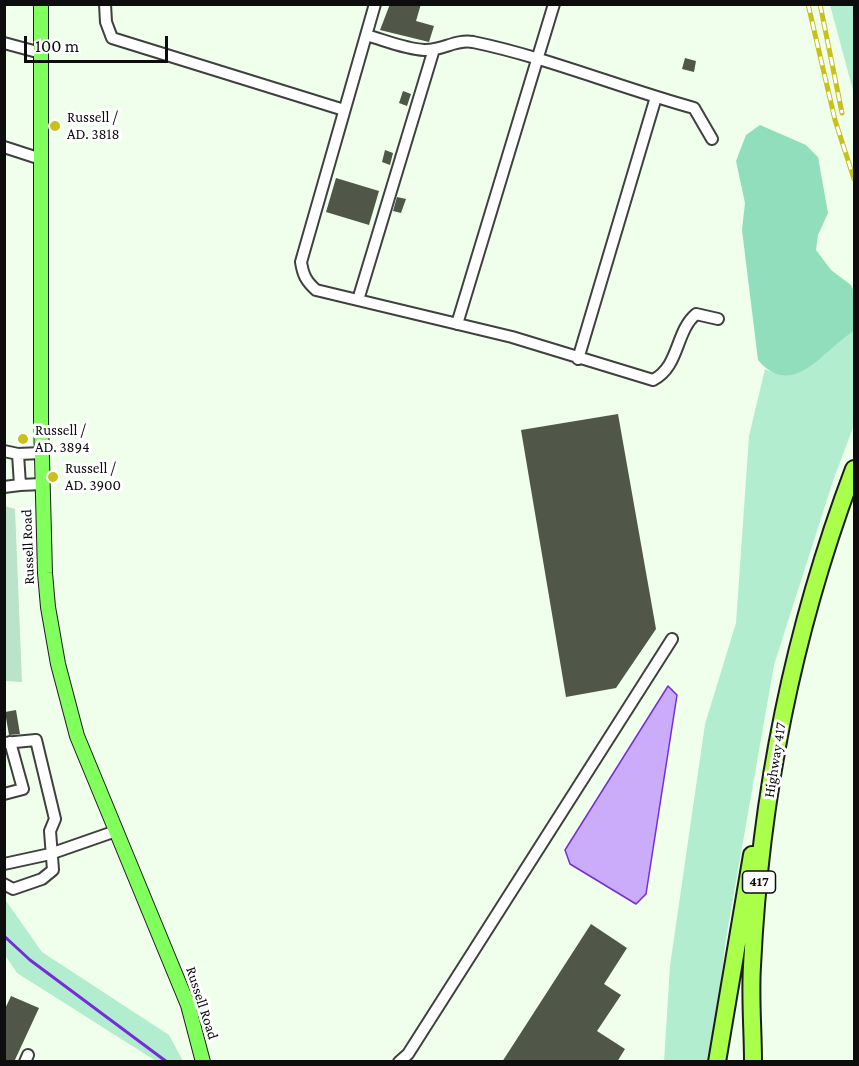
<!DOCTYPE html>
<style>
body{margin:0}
#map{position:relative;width:859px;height:1066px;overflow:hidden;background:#f0ffec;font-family:"Crimson Pro",serif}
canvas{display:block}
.frame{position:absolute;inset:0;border:6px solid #0d0d0d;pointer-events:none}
.scale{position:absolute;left:24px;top:36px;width:144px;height:27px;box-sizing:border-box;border:3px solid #0d0d0d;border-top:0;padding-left:8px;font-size:18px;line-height:21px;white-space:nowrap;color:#0d0d0d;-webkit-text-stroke:4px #fff;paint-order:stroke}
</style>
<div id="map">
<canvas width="859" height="1066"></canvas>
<div class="frame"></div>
<div class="scale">100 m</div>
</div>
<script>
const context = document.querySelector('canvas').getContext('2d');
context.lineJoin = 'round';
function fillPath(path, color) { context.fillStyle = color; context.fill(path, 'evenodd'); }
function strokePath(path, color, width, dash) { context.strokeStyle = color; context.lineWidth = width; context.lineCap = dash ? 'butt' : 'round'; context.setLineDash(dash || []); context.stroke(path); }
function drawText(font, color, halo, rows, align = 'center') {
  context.font = font + ' "Crimson Pro",serif'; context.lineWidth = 6; context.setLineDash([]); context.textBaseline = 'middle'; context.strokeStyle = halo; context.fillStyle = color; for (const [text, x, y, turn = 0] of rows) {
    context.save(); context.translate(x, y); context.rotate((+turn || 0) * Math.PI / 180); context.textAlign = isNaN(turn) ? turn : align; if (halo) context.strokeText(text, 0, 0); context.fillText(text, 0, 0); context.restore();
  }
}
const green = new Path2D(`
 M 830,5 L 854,5 L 854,94 Z
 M 854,331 L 854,425 L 833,481 L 774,665 L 726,939 L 713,1046 L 709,1061 L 664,1062 L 670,966 L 694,800 L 705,724 L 736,623 L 749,436 L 765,369 C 802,388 826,348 854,331 Z
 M 4,898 L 42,952 L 169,1035 L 183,1061 L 156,1061 L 17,973 L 5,955 Z`);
const forest = new Path2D(`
 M 760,125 L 806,145 L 818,157 L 828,213 L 818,235 L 816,250 L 831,270 L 851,285 L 854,291 L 854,331 C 823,350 793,401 758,360 L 742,230 L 745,203 L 736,161 L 746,135 Z`);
const cemetery = new Path2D(`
 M 5,506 L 15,509 L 22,682 L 5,681 Z`);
const water = new Path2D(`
 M 668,686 L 677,695 L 646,894 L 636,904 L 570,864 L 565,850 Z`);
const stream = new Path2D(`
 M 4,936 L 30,960 L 167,1062`);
const building = new Path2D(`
 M 390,4 L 421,4 L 416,21 L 434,26 L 429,42 L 380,30 Z
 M 685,58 L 696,61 L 694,72 L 682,69 Z
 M 403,91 L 411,94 L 407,106 L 399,103 Z
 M 385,150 L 393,153 L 390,165 L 382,162 Z
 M 336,178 L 379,191 L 369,225 L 326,212 Z
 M 397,197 L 406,199 L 401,213 L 393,211 Z
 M 618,414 L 656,629 L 616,688 L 566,697 L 521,430 Z
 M 16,710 L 20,734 L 9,735 L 5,712 Z
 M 591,924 L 627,948 L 604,984 L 621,995 L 597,1031 L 625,1049 L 617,1062 L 502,1062 Z
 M 11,996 L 39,1008 L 14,1062 L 4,1062 L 4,1011 Z`);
const minor = new Path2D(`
 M 105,4 L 106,22 L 112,38 L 344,110
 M 375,4 L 301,262 C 303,275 306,281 316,290 L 512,337 L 653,380 C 680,366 675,332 696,314 L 718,319
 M 366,35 C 384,40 405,49 424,50 C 442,51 455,39 473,42 C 546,57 621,88 694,108 L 712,139
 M 4,43 L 41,53
 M 4,147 L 41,159
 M 358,300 L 434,49
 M 457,324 L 554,4
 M 578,359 L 656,97
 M 4,451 L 18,454 L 42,453
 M 18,454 L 20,485 L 42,484
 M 4,487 L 20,485
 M 4,743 L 36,740 L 55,819 L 50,831 L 53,870 L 42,879 L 13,889 L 4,884
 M 4,794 L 23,789 L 10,742
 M 4,864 L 50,854 L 116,831
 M 25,1062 L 28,1055
 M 399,1062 L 408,1054 L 672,639`);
const major = new Path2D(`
 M 41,4 L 41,420 L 45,573 L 48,607 L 58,664 L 77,736 L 188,1005 L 203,1062`);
const highway = new Path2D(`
 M 717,1062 L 752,855
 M 753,1062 C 753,1030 750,998 752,966 C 760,796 794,628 854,469`);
const rail = new Path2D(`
 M 808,4 L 835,120 L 854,179
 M 820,4 L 842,113`);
const markers = [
 [55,126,6,"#c7c11a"],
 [23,439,6,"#c7c11a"],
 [53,477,6,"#c7c11a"]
];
const shields = [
 [759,882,33]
];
const shieldNames = [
 ["417",759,882]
];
const poiNames = [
 ["Russell /",67,117],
 ["AD. 3818",67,134],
 ["Russell /",35,430],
 ["AD. 3894",35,447],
 ["Russell /",65,468],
 ["AD. 3900",65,485]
];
const streetNames = [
 ["Russell Road",28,547,-92],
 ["Highway 417",775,760,-81],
 ["Russell Road",202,1003,72]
];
fillPath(green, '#b3edcf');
fillPath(forest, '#91debc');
fillPath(cemetery, '#bbe3c9');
fillPath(water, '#cbacfb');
strokePath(water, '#742dd8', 1.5);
strokePath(stream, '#742dd8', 3);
fillPath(building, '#505648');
strokePath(minor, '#404040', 14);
strokePath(major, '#1e1e1e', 16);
strokePath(highway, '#1e1e1e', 20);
strokePath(minor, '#fff', 10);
strokePath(major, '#81ff5c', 14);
strokePath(highway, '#aaff4a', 16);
strokePath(rail, '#c7c11a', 5);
strokePath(rail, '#fff', 3, [9]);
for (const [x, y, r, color] of markers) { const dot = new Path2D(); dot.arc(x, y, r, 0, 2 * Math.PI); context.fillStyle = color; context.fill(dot); strokePath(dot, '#fff', 2); }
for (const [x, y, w] of shields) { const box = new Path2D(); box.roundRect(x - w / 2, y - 11, w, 22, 4.5); context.fillStyle = '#fff'; context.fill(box); strokePath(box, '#0d0d0d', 1.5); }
drawText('bold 14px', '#0d0d0d', null, shieldNames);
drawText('15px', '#0d0d0d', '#fff', poiNames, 'left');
drawText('15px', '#0d0d0d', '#fff', streetNames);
</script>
